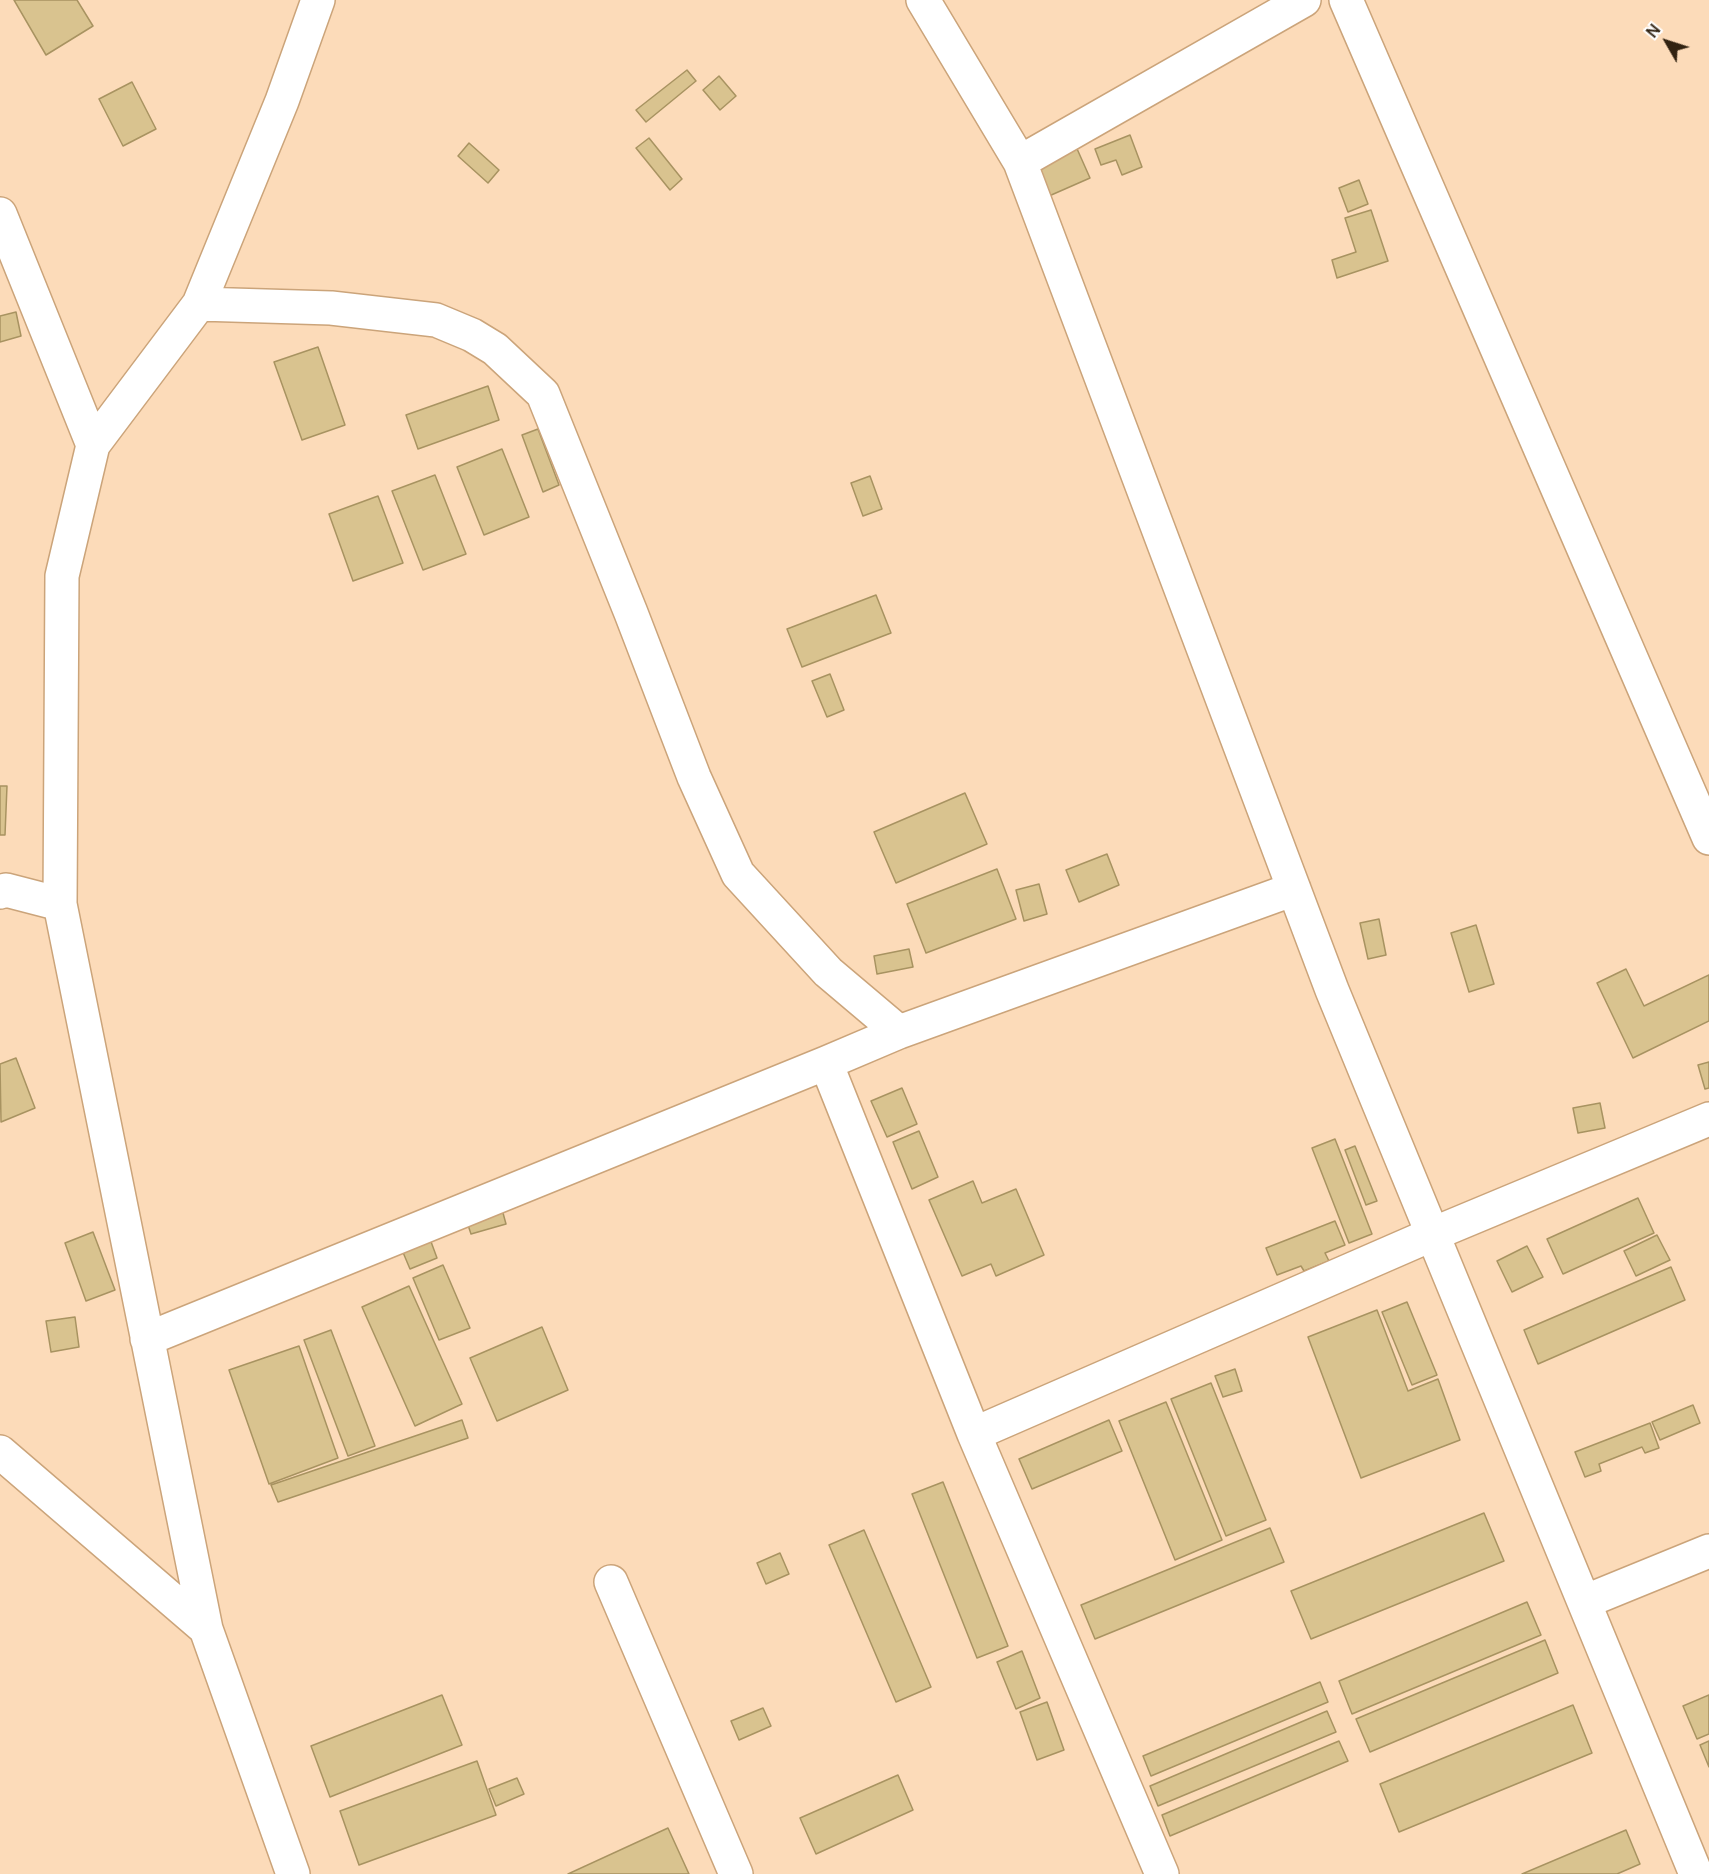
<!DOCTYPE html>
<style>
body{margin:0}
#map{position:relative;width:1709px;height:1874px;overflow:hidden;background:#fcdbb9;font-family:Manrope,sans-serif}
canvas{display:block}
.north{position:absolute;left:1637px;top:12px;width:60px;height:60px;-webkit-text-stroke:4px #fff;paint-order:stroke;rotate:309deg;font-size:16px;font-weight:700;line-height:24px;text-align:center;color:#322312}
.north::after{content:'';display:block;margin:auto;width:21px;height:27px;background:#322312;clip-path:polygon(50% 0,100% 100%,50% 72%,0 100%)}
</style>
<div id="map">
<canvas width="1709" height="1874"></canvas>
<div class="north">N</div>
</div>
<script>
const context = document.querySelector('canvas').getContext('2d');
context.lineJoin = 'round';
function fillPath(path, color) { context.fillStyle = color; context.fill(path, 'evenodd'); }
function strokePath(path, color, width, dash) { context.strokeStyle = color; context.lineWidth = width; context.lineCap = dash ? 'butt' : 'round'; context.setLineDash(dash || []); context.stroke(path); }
const building = new Path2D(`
 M 14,0 L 77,0 L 93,26 L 46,55 Z
 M 687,70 L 696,81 L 646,122 L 636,110 Z
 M 719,76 L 736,96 L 720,110 L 703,90 Z
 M 132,82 L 156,129 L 123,146 L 99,99 Z
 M 1130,135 L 1142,167 L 1122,175 L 1116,160 L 1101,165 L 1095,149 Z
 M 649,138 L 682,179 L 670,190 L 636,148 Z
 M 1074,142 L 1090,178 L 1049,196 L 1033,159 Z
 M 469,143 L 499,170 L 488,183 L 458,156 Z
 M 1359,180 L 1368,204 L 1348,212 L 1339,188 Z
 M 1371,210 L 1388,261 L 1337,278 L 1332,260 L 1356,252 L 1345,218 Z
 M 16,312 L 21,336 L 0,342 L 0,316 Z
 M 318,347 L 345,425 L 302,440 L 274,362 Z
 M 488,386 L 499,420 L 418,449 L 406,415 Z
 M 538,429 L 559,485 L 543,492 L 522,435 Z
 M 502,449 L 529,517 L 484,535 L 457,467 Z
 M 435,475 L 466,554 L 423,570 L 392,491 Z
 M 870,476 L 882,509 L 863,516 L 851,483 Z
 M 378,496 L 403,563 L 353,581 L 329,514 Z
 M 876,595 L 891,633 L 802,667 L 787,629 Z
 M 830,674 L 844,710 L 827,717 L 812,681 Z
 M 0,786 L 7,786 L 5,835 L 0,835 Z
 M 965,793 L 987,844 L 896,883 L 874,832 Z
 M 1107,854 L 1119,885 L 1079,902 L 1066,870 Z
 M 997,869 L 1016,919 L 926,953 L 907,904 Z
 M 1039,884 L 1047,914 L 1024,921 L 1016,890 Z
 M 1379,919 L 1386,955 L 1368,959 L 1360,923 Z
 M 1476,925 L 1494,984 L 1469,992 L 1451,933 Z
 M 909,949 L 913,967 L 877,974 L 874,956 Z
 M 1626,969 L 1644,1006 L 1709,975 L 1709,1021 L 1633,1058 L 1597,983 Z
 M 16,1058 L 35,1108 L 1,1122 L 0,1064 Z
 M 1709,1062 L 1709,1088 L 1705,1089 L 1698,1065 Z
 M 902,1088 L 917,1124 L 887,1137 L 871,1101 Z
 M 1600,1103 L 1605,1128 L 1578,1133 L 1573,1108 Z
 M 919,1131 L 938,1177 L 912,1189 L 893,1142 Z
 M 1335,1139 L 1372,1234 L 1349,1243 L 1312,1148 Z
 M 1355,1146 L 1377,1201 L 1366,1205 L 1345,1150 Z
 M 973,1181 L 982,1203 L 1016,1189 L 1044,1255 L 996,1276 L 991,1264 L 962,1276 L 929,1200 Z
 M 1638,1198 L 1654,1233 L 1563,1274 L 1547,1239 Z
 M 500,1202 L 506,1224 L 471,1234 L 464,1213 Z
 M 1335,1221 L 1345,1245 L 1325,1253 L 1329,1261 L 1304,1271 L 1301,1266 L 1277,1275 L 1266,1248 Z
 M 93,1232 L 115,1290 L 86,1301 L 65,1243 Z
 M 1657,1235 L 1670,1260 L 1636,1276 L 1624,1251 Z
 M 430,1239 L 437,1258 L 410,1269 L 402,1250 Z
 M 1527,1246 L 1543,1277 L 1512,1292 L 1497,1261 Z
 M 443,1265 L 470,1328 L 439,1340 L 413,1278 Z
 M 1671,1267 L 1685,1300 L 1538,1364 L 1524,1330 Z
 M 409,1286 L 462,1404 L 415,1426 L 362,1307 Z
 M 1407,1302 L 1437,1375 L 1412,1385 L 1382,1312 Z
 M 1377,1310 L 1408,1391 L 1438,1379 L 1460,1440 L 1361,1478 L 1308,1337 Z
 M 75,1317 L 79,1347 L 51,1352 L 46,1321 Z
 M 542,1327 L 568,1390 L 497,1421 L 470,1358 Z
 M 331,1330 L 375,1446 L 348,1456 L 304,1340 Z
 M 299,1346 L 338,1458 L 269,1484 L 229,1370 Z
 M 1235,1369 L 1242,1391 L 1223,1397 L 1215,1376 Z
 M 1211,1383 L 1266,1520 L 1226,1536 L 1171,1399 Z
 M 1166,1402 L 1222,1540 L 1175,1560 L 1119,1421 Z
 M 1693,1405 L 1700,1423 L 1660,1440 L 1652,1422 Z
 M 462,1420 L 468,1438 L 278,1502 L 271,1485 Z
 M 1109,1420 L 1122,1451 L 1032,1489 L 1019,1459 Z
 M 1650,1423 L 1659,1448 L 1645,1453 L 1642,1447 L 1599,1464 L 1601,1471 L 1585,1477 L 1575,1452 Z
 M 943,1482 L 1008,1646 L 977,1658 L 912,1494 Z
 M 1484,1513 L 1504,1561 L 1311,1639 L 1291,1591 Z
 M 1270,1528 L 1284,1562 L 1095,1639 L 1081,1605 Z
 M 864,1530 L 931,1687 L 896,1702 L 829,1545 Z
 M 780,1553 L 789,1574 L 766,1584 L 757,1563 Z
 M 1527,1602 L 1541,1635 L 1352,1714 L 1339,1681 Z
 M 1545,1640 L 1558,1673 L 1370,1752 L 1356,1719 Z
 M 1022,1651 L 1040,1698 L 1016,1709 L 997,1662 Z
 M 1320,1682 L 1328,1702 L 1151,1776 L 1143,1756 Z
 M 442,1695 L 462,1745 L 330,1797 L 311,1746 Z
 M 1709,1695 L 1709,1734 L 1697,1739 L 1683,1706 Z
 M 1047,1702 L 1064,1750 L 1037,1760 L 1020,1712 Z
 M 1573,1705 L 1592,1753 L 1399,1832 L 1380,1784 Z
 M 763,1708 L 771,1726 L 739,1740 L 731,1721 Z
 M 1327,1711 L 1336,1732 L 1158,1806 L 1150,1786 Z
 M 1339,1741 L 1348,1761 L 1170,1836 L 1162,1815 Z
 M 1709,1741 L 1709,1767 L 1700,1745 Z
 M 477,1761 L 496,1815 L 359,1865 L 340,1811 Z
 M 898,1775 L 913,1810 L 816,1854 L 800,1818 Z
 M 517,1778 L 524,1794 L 496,1806 L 489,1789 Z
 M 668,1828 L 689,1874 L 568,1874 Z
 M 1626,1830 L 1640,1864 L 1617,1874 L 1522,1874 Z`);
const street = new Path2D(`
 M 923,0 L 1020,162 L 1332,990 L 1696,1874
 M 1346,0 L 1709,838
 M 1020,162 L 1304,0
 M 0,214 L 93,445
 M 199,304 L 331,308 L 436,320 L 472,335 L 495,349 L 543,394 L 631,613 L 694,777 L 738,874 L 828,972 L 899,1032
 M 0,892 L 6,890 L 60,904
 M 826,1063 L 974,1434 L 1162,1874
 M 147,1339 L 826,1063 L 899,1032 L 1294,889
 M 974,1434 L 1433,1234 L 1709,1119
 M 0,1452 L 206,1629
 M 611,1582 L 736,1874
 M 1584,1602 L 1709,1551
 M 293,1874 L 206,1629 L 60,904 L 62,576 L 93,445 L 199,304 L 282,101 L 318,0`);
fillPath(building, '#d9c38f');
strokePath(building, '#a89361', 1.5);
strokePath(street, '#cba47a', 36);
strokePath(street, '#fff', 33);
</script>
